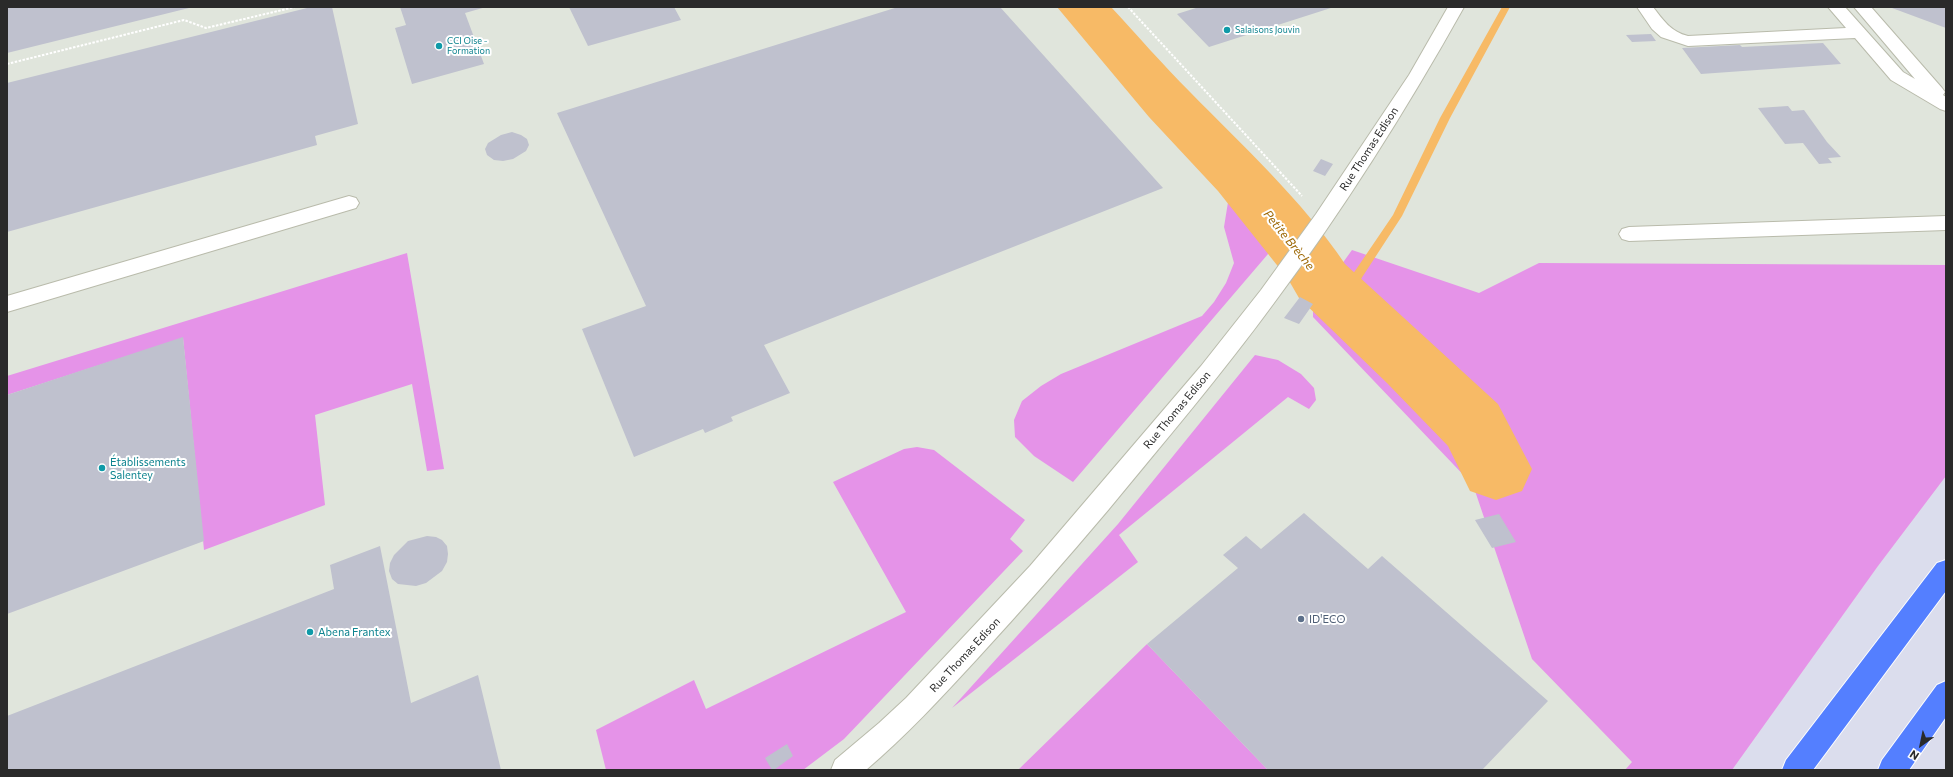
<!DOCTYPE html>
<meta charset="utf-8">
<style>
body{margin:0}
#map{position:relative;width:1953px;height:777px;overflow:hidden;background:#dbdded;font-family:Commissioner,sans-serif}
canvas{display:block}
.frame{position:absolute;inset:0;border:8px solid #2a2a2a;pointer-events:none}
.north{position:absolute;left:1901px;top:725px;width:40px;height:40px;-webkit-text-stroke:3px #fff;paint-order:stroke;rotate:213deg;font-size:11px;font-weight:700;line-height:16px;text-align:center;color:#2a2a2a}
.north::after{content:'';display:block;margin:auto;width:14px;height:18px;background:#2a2a2a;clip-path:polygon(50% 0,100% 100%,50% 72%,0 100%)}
</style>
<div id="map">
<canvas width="1953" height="777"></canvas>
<div class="frame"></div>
<div class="north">N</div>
</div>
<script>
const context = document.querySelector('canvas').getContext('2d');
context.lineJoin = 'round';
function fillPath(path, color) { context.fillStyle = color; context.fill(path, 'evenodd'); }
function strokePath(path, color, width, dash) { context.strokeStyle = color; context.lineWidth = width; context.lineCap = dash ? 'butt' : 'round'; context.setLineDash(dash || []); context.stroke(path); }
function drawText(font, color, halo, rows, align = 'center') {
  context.font = font + ' Commissioner,sans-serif'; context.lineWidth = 4; context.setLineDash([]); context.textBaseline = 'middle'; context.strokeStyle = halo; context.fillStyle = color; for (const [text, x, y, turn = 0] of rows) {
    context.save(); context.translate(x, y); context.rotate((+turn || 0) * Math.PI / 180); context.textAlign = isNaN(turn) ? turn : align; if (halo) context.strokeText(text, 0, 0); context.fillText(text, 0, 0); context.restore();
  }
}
const industrial = new Path2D(`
 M 7,7 L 1946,7 L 1946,476 L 1878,566 L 1732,770 L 7,770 Z`);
const green = new Path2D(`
 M 1229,196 L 1274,247 L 1073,482 L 1034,456 L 1015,437 L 1014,420 L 1022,401 L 1041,386 L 1061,374 L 1202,316 L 1214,302 L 1226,283 L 1234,263 L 1224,227 Z
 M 1352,250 L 1479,293 L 1539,263 L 1946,265 L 1946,476 L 1878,566 L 1732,770 L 1625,770 L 1632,762 L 1532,659 L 1473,485 L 1313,317 L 1313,304 Z
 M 407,253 L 444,469 L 427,471 L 412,384 L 315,415 L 325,505 L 204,550 L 183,338 L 7,395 L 7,376 Z
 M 1255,355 L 1278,360 L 1301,374 L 1314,388 L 1316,400 L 1309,409 L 1288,397 L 1119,535 L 1138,562 L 952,708 L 1118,524 Z
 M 917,447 L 934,450 L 1025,520 L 1010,539 L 1023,551 L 844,739 L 803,770 L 606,770 L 596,730 L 694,680 L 706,709 L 906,612 L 833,482 L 904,449 Z
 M 1147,644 L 1268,770 L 1018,770 Z`);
const stream = new Path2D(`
 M 1502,7 L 1510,7 L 1450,118 L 1402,216 L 1346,302 L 1338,302 L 1337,299 L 1338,296 L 1393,215 L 1440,118 Z`);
const river = new Path2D(`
 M 1057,7 L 1111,7 C 1137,35 1163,65 1190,92 C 1243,146 1302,200 1345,264 L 1498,404 L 1532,469 L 1522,491 L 1496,500 L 1470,491 L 1448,446 L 1387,383 L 1299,298 L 1288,279 L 1218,191 L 1149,117 Z`);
const building = new Path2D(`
 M 7,7 L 189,7 L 189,8 L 7,53 Z
 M 311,7 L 332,7 L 358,124 L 315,136 L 317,145 L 7,232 L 7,83 Z
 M 400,7 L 486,7 L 465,13 L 484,64 L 412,84 L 395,28 L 406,25 Z
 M 569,7 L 674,7 L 681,20 L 588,46 Z
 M 898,7 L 1000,7 L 1163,188 L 764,345 L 790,393 L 731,417 L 733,421 L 705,433 L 703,429 L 634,457 L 582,329 L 646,306 L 557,113 Z
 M 1199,7 L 1334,7 L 1209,47 L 1177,14 Z
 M 1893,7 L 1946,7 L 1946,28 L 1892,8 Z
 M 1651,34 L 1656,41 L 1632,42 L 1626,35 Z
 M 1823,43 L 1841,64 L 1701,74 L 1682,48 L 1740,45 L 1742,47 Z
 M 1788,106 L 1792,111 L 1804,110 L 1827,142 L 1841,157 L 1828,158 L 1832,163 L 1819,164 L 1803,143 L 1785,144 L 1758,108 Z
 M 512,132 L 521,135 L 527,139 L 529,145 L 526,151 L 513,159 L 503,161 L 494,160 L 487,155 L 485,149 L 488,143 L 501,135 Z
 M 1321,159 L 1333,164 L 1325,176 L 1313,171 Z
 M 1300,297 L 1313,304 L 1299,324 L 1284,318 Z
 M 183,337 L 204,541 L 7,614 L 7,395 Z
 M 1304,513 L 1368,569 L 1382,556 L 1548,701 L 1482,770 L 1268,770 L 1147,644 L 1238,568 L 1223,555 L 1246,536 L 1261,549 Z
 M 1499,514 L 1516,542 L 1492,548 L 1475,520 Z
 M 427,536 L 436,537 L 442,540 L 447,546 L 448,554 L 447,562 L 442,571 L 426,583 L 416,586 L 398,584 L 392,579 L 389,571 L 390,563 L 394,555 L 408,541 Z
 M 380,546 L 411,703 L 478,675 L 501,770 L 7,770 L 7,716 L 334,589 L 330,565 Z
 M 787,744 L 793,756 L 774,770 L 772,770 L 765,758 Z`);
const path = new Path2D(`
 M 1128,7 L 1302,196
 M 7,64 L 184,20 L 206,28 L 295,7`);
const minor = new Path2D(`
 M 1448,7 L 1464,7 C 1407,109 1344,209 1274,303 C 1222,374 1165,441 1109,509 C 1066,560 1022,610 977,659 C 941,698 906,736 866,770 L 831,770 L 835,760 L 879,723 L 906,698 L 1030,566 L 1201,366 L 1261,290 L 1316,214 L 1409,75 Z
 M 1637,7 L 1653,7 C 1663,20 1671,32 1688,36 L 1846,28 L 1828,7 L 1845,7 L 1903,72 L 1915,79 L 1854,7 L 1871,7 L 1942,88 L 1945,92 L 1943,95 L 1946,97 L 1946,111 L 1940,109 L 1891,80 L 1855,38 L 1688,46 L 1661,37 L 1652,29 Z
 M 349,196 L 356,198 L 359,203 L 356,208 L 7,312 L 7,296 Z
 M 1946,216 L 1946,230 L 1629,241 L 1622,239 L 1619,234 L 1622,229 L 1629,227 Z`);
const highway = new Path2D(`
 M 1946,560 L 1946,591 L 1813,770 L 1782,770 L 1786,760 L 1937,563 Z
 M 1946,681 L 1946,717 L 1909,770 L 1878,770 L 1882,760 L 1937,685 Z`);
const markers = [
 [1227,30,4,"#0f9aa8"],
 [439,46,4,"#0f9aa8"],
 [102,468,4,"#0f9aa8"],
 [1301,619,4,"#5c6f8a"],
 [310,632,4,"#0f9aa8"]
];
const farCulturenames = [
 ["Salaisons Jouvin",1235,30],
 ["CCI Oise -",447,41],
 ["Formation",447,51]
];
const streetNames = [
 ["Rue Thomas Edison",1369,149,-57],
 ["Rue Thomas Edison",1177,410,-50],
 ["Rue Thomas Edison",965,655,-47]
];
const cultureNames = [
 ["Établissements",110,462],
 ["Salentey",110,475],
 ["Abena Frantex",318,632]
];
const serviceNames = [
 ["ID'ECO",1309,619]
];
const waterNames = [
 ["Petite Brèche",1289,240,51]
];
fillPath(industrial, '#e0e5dc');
fillPath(green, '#e593e8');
fillPath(stream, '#f7ba66');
fillPath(river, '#f7ba66');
fillPath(building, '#bfc1ce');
strokePath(minor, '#b9bbab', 2);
strokePath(highway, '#fff', 2);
strokePath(path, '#fff', 2, [2.5, 1.5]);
fillPath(minor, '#fff');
fillPath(highway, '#547fff');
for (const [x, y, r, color] of markers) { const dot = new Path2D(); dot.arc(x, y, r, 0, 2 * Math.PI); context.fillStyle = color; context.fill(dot); strokePath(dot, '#fff', 1.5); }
drawText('9px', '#0d838f', '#fff', farCulturenames, 'left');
drawText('11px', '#2a2a2a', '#fff', streetNames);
drawText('11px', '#0d838f', '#fff', cultureNames, 'left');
drawText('11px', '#4e5e75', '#fff', serviceNames, 'left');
drawText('italic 12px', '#9d6805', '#fff', waterNames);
</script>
